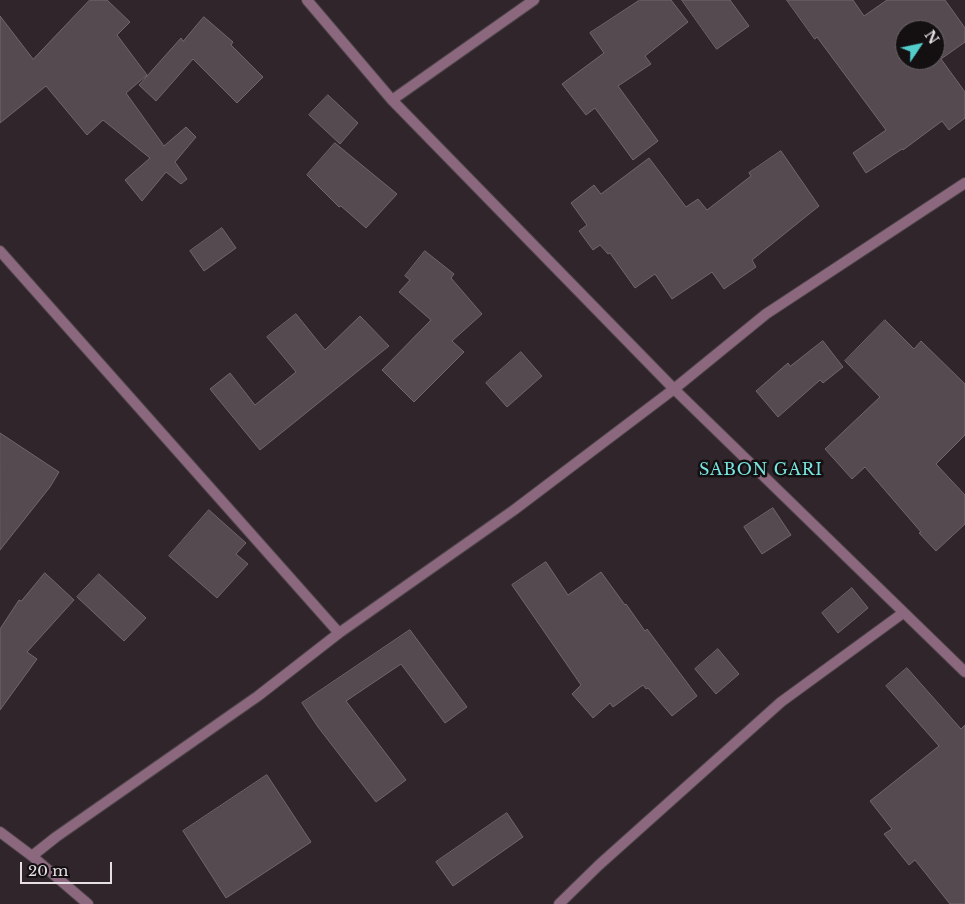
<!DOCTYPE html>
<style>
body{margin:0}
#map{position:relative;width:965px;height:904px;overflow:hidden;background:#2f252b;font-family:"Libre Baskerville",serif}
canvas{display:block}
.north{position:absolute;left:895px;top:20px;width:50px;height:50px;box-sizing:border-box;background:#141012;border:1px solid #686265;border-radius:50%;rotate:56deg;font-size:14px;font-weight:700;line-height:20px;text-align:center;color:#e5dee2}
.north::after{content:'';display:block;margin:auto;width:18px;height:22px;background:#53cdca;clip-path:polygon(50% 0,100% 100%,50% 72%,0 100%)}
.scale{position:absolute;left:20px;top:862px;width:92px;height:22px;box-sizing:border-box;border:2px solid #e5dee2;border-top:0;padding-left:6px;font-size:15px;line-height:18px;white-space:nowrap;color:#e5dee2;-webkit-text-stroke:4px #141012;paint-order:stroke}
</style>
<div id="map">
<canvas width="965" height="904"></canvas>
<div class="north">N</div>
<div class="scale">20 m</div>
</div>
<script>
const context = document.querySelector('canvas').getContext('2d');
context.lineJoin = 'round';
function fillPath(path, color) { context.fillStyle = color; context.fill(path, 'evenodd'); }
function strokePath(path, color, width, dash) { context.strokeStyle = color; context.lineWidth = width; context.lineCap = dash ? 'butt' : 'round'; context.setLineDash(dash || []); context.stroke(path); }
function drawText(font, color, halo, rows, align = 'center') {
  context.font = font + ' "Libre Baskerville",serif'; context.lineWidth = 5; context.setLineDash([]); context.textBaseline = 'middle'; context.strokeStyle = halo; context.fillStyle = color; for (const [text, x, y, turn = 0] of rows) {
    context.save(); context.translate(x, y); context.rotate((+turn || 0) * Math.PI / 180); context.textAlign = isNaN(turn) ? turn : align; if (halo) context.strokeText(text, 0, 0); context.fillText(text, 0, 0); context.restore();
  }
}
const building = new Path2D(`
 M 90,0 L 107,0 L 130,22 L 117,35 L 147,75 L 126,93 L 164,146 L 186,127 L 196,137 L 175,162 L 187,179 L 181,184 L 166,172 L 142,201 L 125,180 L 150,158 L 103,120 L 87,135 L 46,86 L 0,123 L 0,16 L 33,59 Z
 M 640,0 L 671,0 L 688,22 L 645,56 L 651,64 L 618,86 L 658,141 L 633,160 L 595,108 L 586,115 L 562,84 L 604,53 L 590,33 Z
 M 682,0 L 730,0 L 749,26 L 717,49 Z
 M 787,0 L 853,0 L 864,16 L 887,0 L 945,0 L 965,28 L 965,42 L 941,59 L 965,92 L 965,118 L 949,130 L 942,121 L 903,150 L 902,149 L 866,173 L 853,153 L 886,130 L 817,37 L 815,39 ZM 905,30 L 935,30 L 935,60 L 905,60 Z
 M 204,17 L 233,42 L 231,45 L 263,77 L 237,103 L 193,59 L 156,101 L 139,85 L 181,38 L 183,41 Z
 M 328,95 L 358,123 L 340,144 L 309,115 Z
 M 335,143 L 397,194 L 366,228 L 341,206 L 339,207 L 307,175 Z
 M 781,151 L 819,206 L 752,260 L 756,267 L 724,289 L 712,272 L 672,299 L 655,274 L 635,288 L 610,253 L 608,254 L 600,245 L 593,250 L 579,231 L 587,225 L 571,203 L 594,185 L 601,194 L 649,158 L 686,207 L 698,199 L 707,210 L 751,176 L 749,173 Z
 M 222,228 L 236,248 L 204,271 L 190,251 Z
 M 425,251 L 454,274 L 451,278 L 482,314 L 452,341 L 464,352 L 414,402 L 382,370 L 431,320 L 399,292 L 410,280 L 405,276 Z
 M 296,314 L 325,350 L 360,316 L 389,346 L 260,450 L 210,389 L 230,373 L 255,405 L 296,372 L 267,337 Z
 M 885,320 L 914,349 L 921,341 L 965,384 L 965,435 L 936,464 L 965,495 L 965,524 L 936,551 L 919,533 L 921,532 L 865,467 L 852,479 L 825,449 L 880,397 L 845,361 Z
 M 823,341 L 843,367 L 823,383 L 820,380 L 778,417 L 756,391 L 788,363 L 790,366 Z
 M 521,352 L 542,376 L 507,407 L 486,383 Z
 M 0,433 L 59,472 L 50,487 L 0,550 Z
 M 773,508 L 791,535 L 762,554 L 744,527 Z
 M 209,510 L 246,543 L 236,554 L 248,564 L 217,598 L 169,556 Z
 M 546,562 L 568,595 L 601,572 L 625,605 L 626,604 L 645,631 L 647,629 L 697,696 L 672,716 L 648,688 L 646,689 L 643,685 L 613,707 L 610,703 L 593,718 L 572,694 L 581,685 L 512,585 Z
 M 45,573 L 74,600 L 27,652 L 37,659 L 0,710 L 0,629 L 19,600 L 21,601 Z
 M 99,574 L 146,618 L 124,641 L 77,597 Z
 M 852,588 L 868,608 L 838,633 L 822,613 Z
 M 410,630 L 467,707 L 445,723 L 401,664 L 346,701 L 406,780 L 376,802 L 318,727 L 302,703 Z
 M 718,649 L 739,674 L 716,694 L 695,669 Z
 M 907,668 L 961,729 L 965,725 L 965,904 L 950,904 L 915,860 L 909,865 L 884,834 L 892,829 L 870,801 L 939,746 L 886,686 Z
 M 267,775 L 311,842 L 226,898 L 183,831 Z
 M 507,813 L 523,837 L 453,886 L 436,862 Z`);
const street = new Path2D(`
 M 307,0 L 392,100 L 674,389 L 965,672
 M 392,100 L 534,0
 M 0,251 L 339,633
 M 0,832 L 32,856 L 56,837 L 258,696 L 339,633 L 514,510 L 674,389 L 766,314 L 965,183
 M 32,856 L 88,904
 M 559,904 L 599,865 L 781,702 L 903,613`);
const neighbourhoodNames = [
 ["SABON GARI",761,470]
];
fillPath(building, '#564a51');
strokePath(building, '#72666d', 1);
strokePath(street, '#4c4348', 12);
strokePath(street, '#8c687e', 10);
context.letterSpacing = '1px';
drawText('16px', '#79e5e1', '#141012', neighbourhoodNames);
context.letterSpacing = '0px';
</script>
